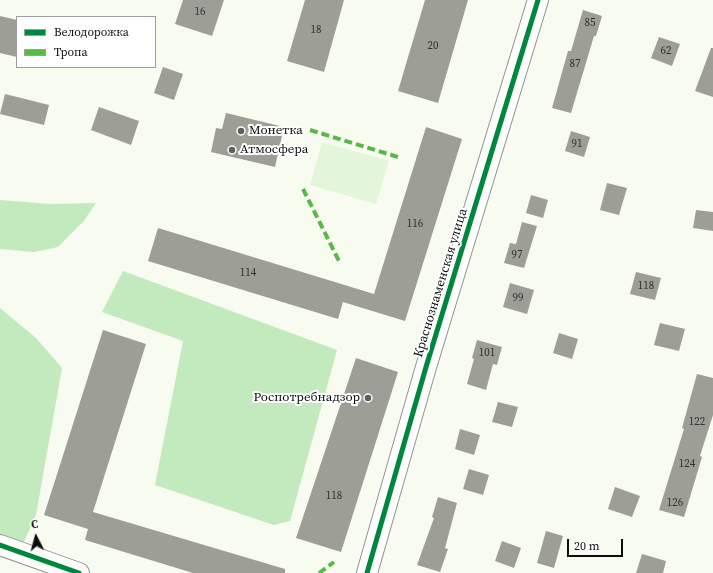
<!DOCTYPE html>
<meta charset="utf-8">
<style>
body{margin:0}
#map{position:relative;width:713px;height:573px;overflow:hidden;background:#f8fbf0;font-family:"Source Serif 4",serif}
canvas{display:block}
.legend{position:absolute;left:16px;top:16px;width:140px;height:52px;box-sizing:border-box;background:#fff;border:1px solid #9e9e9e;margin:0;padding:5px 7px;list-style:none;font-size:12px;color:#0d0d0d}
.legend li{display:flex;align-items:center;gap:8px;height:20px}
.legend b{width:20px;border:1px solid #9e9e9e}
.north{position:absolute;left:16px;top:517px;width:40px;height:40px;-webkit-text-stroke:3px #fff;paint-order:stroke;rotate:354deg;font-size:11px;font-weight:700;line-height:16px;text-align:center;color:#0d0d0d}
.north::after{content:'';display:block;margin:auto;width:14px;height:18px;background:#0d0d0d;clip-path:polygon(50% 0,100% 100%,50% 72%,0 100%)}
.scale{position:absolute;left:567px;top:539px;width:56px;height:18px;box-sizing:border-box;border:2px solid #0d0d0d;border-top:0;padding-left:5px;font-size:12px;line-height:14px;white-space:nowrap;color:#0d0d0d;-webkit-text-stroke:3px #fff;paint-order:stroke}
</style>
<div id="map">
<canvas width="713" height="573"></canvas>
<ul class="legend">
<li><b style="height:5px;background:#00873e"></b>Велодорожка</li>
<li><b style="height:5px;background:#58b947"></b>Тропа</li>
</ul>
<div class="north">С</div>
<div class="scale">20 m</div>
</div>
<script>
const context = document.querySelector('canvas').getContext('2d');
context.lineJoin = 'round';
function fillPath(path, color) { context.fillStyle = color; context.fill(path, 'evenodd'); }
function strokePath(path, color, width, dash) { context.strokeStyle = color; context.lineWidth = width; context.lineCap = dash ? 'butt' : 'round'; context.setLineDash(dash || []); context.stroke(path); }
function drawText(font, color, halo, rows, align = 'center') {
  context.font = font + ' "Source Serif 4",serif'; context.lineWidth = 4; context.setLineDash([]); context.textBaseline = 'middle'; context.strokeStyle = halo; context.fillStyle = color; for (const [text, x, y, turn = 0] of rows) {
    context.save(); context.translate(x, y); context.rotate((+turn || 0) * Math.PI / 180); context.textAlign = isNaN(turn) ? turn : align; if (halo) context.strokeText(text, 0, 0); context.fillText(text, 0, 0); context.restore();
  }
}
const forest = new Path2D(`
 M 0,200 L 51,204 L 96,203 L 83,222 L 58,247 L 34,252 L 0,249 Z
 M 123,271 L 337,350 L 290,521 L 274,525 L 155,485 L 183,341 L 102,312 Z
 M 0,308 L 36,338 L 62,368 L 36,515 L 24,542 L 0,535 Z`);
const pitch = new Path2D(`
 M 322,142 L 389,161 L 376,204 L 310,185 Z`);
const building = new Path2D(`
 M 183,0 L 224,0 L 212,36 L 175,24 Z
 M 305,0 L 344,0 L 324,72 L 287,61 Z
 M 425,0 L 468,0 L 438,103 L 398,91 Z
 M 583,10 L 602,16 L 596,36 L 594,36 L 571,113 L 552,108 L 568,51 L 571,51 Z
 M 0,16 L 17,20 L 17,57 L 0,53 Z
 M 659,37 L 680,44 L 672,66 L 651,58 Z
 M 711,48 L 713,48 L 713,97 L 695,91 Z
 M 163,67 L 183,74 L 174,100 L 154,93 Z
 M 5,94 L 49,105 L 44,125 L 0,114 Z
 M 99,107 L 139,121 L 131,145 L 91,130 Z
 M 226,113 L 284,127 L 275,167 L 211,152 L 216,128 L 222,129 Z
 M 426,127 L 462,139 L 405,321 L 343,302 L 338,319 L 148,261 L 158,228 L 374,294 Z
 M 571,131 L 590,137 L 584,157 L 565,151 Z
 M 607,183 L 627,188 L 619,215 L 600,210 Z
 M 531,195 L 548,200 L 543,218 L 526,213 Z
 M 696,210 L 713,212 L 713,231 L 693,228 Z
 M 522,222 L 537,226 L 524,268 L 504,263 L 510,243 L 516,244 Z
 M 636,272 L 661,278 L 655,300 L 630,294 Z
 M 510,283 L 534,290 L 527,314 L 503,307 Z
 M 660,323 L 685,329 L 679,351 L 654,345 Z
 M 103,330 L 146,344 L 93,512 L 285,569 L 285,573 L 193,573 L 85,540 L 88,529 L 44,515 Z
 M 559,333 L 578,339 L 572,359 L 553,353 Z
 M 477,340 L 502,347 L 497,365 L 493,364 L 486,390 L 467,384 L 474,359 L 472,358 Z
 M 356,358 L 398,372 L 341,552 L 296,538 Z
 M 697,374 L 713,378 L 713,415 L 700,456 L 702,457 L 684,517 L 659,510 L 684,429 L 682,428 Z
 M 498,402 L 518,407 L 512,427 L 492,422 Z
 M 460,429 L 480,435 L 474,455 L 455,449 Z
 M 469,469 L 489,475 L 483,495 L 463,489 Z
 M 615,487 L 640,496 L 632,517 L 608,509 Z
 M 438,497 L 457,503 L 445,548 L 448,549 L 440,572 L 417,565 L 434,518 L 432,517 Z
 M 546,531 L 563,536 L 554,568 L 537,563 Z
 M 502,541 L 521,548 L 514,568 L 495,561 Z
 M 642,554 L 666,561 L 663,573 L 636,573 Z`);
const street = new Path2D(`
 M 0,545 L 79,573
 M 367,573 L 426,367 L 538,0`);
const quiet = new Path2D(`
 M 310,130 L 398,157
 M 303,189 L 340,263
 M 319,573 L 334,562`);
const cycleway = new Path2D(`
 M 0,545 L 79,573
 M 367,573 L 426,367 L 538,0`);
const markers = [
 [241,131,4,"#5f605c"],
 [232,150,4,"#5f605c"],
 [368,398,4,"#5f605c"]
];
const numberNames = [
 ["16",200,12],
 ["85",590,23],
 ["18",316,30],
 ["20",433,46],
 ["62",666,51],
 ["87",575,64],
 ["91",577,144],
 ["116",415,224],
 ["97",517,255],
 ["114",248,273],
 ["118",646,286],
 ["99",518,298],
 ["101",487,353],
 ["122",697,422],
 ["124",687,464],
 ["118",334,496],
 ["126",675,503]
];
const poiNames = [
 ["Монетка",249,131],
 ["Атмосфера",240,150],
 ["Роспотребнадзор",360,398,"right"]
];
const streetNames = [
 ["Краснознаменская улица",441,283,-73]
];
fillPath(forest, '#c3e9be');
fillPath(pitch, '#e3f6da');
fillPath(building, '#9d9e96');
strokePath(street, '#93948f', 22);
strokePath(street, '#fefefd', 20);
strokePath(quiet, '#58b947', 4, [8, 4]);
strokePath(cycleway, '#00873e', 5);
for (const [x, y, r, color] of markers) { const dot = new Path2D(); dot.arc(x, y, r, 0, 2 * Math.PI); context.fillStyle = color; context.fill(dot); strokePath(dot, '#fff', 1.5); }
drawText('11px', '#31312f', null, numberNames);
drawText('13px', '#0d0d0d', '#fff', poiNames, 'left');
drawText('13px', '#0d0d0d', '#fff', streetNames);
</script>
